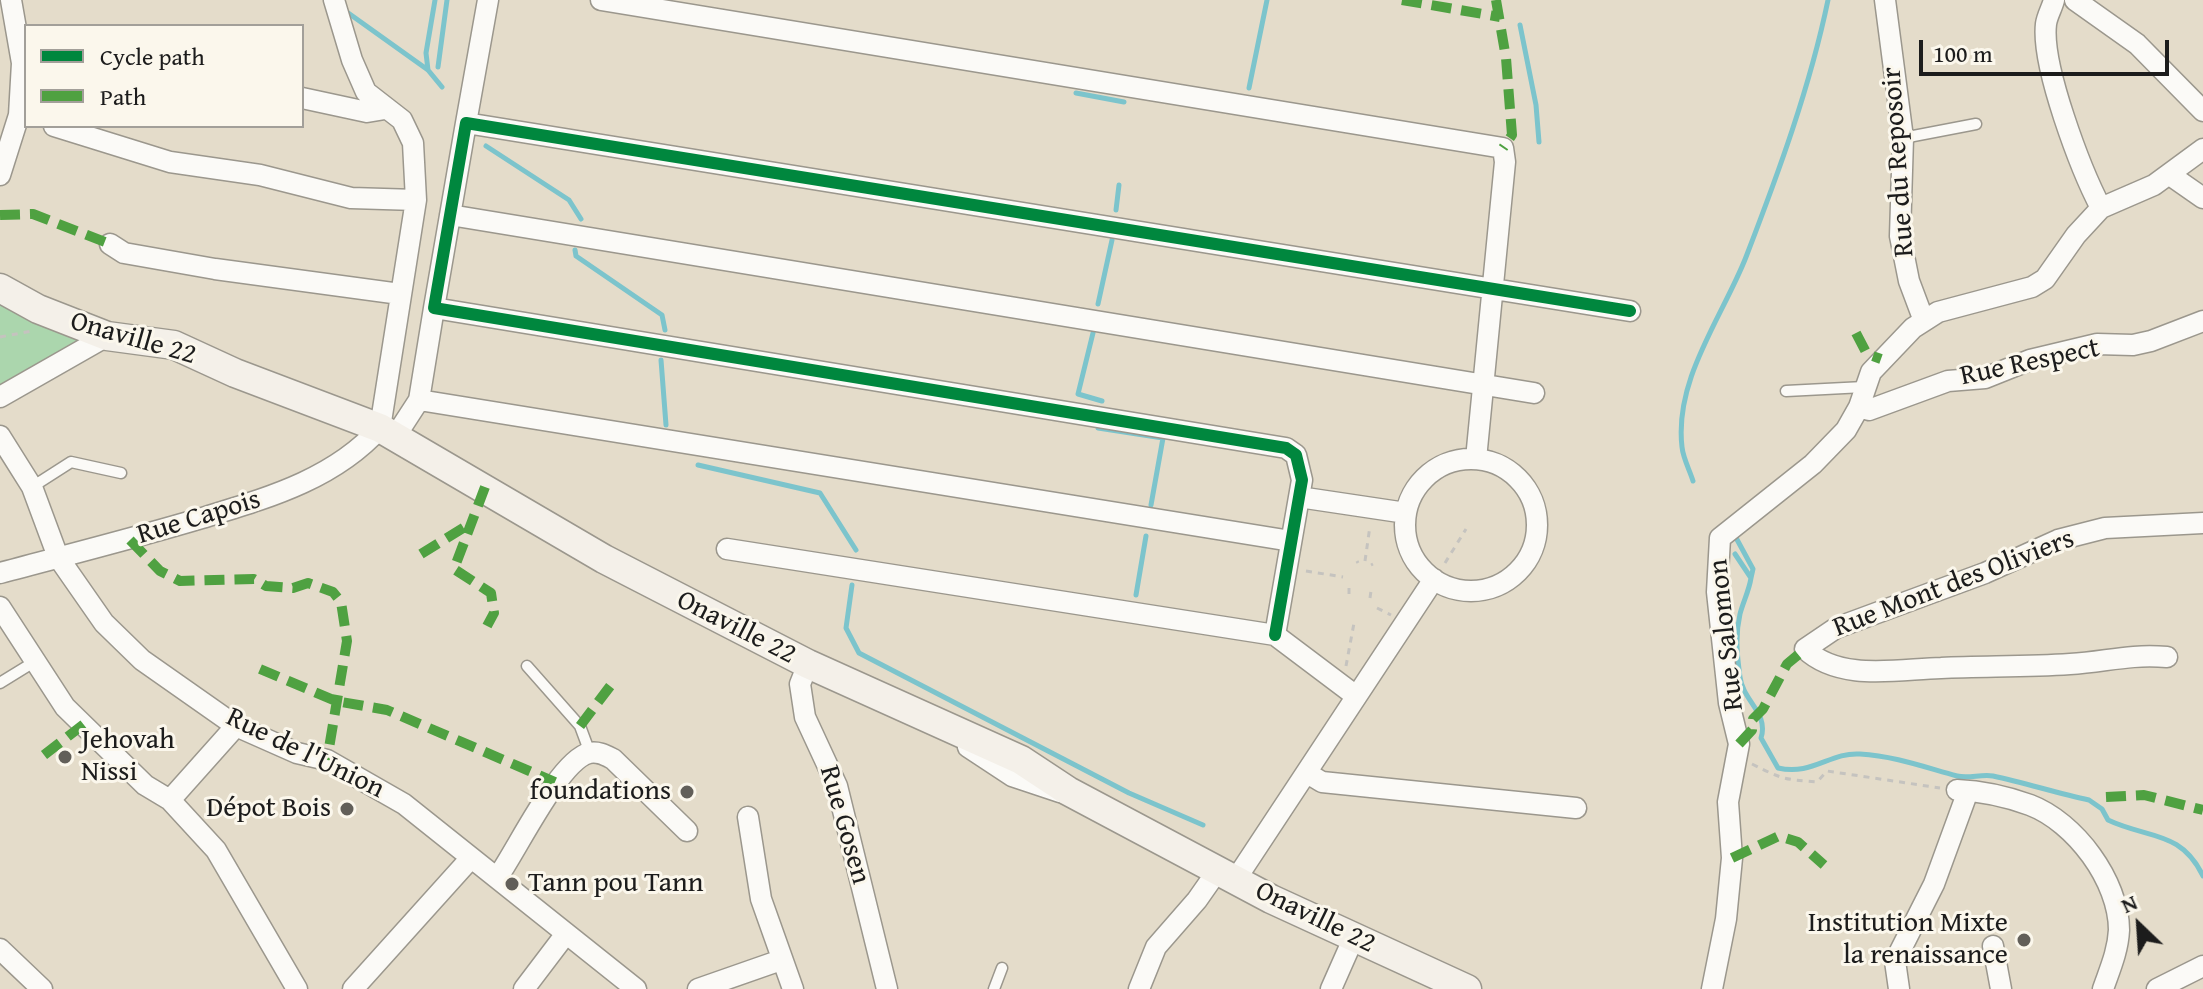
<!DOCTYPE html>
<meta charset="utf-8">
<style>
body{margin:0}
#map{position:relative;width:2203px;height:989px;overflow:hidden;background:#e4dcca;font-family:"Gentium Book Plus",serif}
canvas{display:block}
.legend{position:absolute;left:24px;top:24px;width:280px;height:104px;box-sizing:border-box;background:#fbf7ec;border:2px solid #a29f99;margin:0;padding:10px 14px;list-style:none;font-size:24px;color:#1c1c1c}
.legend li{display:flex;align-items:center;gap:16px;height:40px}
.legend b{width:40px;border:2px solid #a29f99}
.north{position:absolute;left:2099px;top:885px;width:80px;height:80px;-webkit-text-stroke:6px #fbf7ec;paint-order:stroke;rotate:335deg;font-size:22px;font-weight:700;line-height:32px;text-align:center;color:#1c1c1c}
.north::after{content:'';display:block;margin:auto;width:28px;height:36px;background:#1c1c1c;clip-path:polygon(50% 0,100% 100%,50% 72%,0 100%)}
.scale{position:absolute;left:1919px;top:40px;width:250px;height:36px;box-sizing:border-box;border:4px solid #1c1c1c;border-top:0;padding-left:10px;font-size:24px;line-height:28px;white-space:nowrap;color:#1c1c1c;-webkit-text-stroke:6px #fbf7ec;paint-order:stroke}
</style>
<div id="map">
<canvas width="2203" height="989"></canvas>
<ul class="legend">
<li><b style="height:10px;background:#00873e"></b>Cycle path</li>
<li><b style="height:10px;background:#4fa141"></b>Path</li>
</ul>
<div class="north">N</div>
<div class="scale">100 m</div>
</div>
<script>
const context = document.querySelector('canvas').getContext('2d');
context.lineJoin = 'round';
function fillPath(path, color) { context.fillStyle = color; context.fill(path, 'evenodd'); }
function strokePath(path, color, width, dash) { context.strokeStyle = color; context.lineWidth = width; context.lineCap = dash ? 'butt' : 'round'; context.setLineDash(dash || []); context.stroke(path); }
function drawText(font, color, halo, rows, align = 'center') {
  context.font = font + ' "Gentium Book Plus",serif'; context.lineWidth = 6; context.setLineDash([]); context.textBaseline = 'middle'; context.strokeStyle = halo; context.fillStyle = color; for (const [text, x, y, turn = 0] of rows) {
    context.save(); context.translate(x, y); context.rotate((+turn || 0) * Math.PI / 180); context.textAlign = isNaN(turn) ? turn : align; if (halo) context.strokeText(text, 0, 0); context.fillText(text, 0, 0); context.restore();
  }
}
const green = new Path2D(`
 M 0,301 L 93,341 L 0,394 Z`);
const stream = new Path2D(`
 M 344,10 L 428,70 L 442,87
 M 1520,25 L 1536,105 L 1539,142
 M 438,67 L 447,0
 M 428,70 L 426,53 L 435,0
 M 1249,88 L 1267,0
 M 1076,93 L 1124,102
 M 486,146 L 569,200 L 581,219
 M 1116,210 L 1119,185
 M 575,250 L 576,256 L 662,315 L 665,330
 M 1098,304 L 1112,240
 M 1093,333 L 1078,394 L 1102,401
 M 661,360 L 666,425
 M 1098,425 L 1098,428 L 1163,438 L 1151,505
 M 698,465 L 820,493 L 856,550
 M 1693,481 C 1690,471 1683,458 1682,447 C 1674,379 1723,316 1746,257 C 1778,174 1810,87 1828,0
 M 1734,534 L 1753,569 L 1751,578
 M 1735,554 L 1751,578 C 1749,591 1743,602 1740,614 C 1735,636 1737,655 1740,677 C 1743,701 1769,713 1761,738 L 1778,768 C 1812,776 1830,752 1860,754 C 1894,756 1924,767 1957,776 C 1968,779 1981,774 1993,776 C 2025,783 2057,793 2089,800 L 2102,809 L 2108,820 C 2148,839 2181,830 2203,876
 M 852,585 L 846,628 L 859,653 L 1129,793 L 1203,825
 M 1136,595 L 1146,536`);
const path = new Path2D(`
 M 0,337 L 32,331
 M 1357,561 L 1358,563
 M 1365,561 L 1370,526
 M 1445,563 L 1466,529
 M 1371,565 L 1373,564
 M 1306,571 L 1343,577
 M 1349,594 L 1349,588
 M 1370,598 L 1371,591
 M 1377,608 L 1391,615
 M 1346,666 L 1354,623
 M 1752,764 C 1784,780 1783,779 1817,782 L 1827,771 L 1940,788`);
const lane = new Path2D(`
 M 1903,138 L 1976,124
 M 1786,391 L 1864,387
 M 32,487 L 71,462 L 121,473
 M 527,666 L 580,726 L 590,753
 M 0,683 L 34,662
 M 994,989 L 1002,968`);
const street = new Path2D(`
 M 601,0 L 1503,148 L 1505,162 L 1476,459
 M 1885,0 L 1903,138 L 1900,236 L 1909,281 L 1924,321
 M 2054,0 C 2052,8 2047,16 2046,24 C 2041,66 2081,170 2101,208
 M 2075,0 L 2137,44 L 2203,111
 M 302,98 L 367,112 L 385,109
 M 466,123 L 488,0
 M 54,126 L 170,162 L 260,175 L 351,198 L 416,200
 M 0,175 L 19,115 L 22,63 L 11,0
 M 2170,175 L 2203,198
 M 450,215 L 1534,393
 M 110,244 L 124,253 L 215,269 L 400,294
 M 434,308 L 419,400 L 1291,541
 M 0,397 L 107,336
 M 1859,407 L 1869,410 L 1948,381 L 1985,378 L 2030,360 L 2097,344 L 2133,345 L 2151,341 L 2203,321
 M 0,436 L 32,487 L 58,557 L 104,623 L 142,660 L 236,726 L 297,753 L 327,760 L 404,804 L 636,989
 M 395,437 L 419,400
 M1405 525a66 66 0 1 1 132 0a66 66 0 1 1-132 0Z
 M 1299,497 L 1406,513
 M 727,549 L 1275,635 L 1356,696
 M 0,573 C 67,555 135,538 202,518 C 267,498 333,480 380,428 L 416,200 L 413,143 L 402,120 L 366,92 L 352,60 L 334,0
 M 0,607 L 65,707 L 145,785 L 170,800 L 216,850 L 297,989
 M 1275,635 L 1302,480 L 1296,455 L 1286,448 L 434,308 L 466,123 L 1630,311
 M 2167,657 C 2127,654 2106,662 2070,664 C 2026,667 1984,666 1941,668 C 1898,669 1840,682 1805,649 L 1836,628 L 1985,573 L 2058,540 L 2105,528 L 2203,523
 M 808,664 L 800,684 L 805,717 L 837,786 L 887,989
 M 968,747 L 1012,776 L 1060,792
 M 1307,773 L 1322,782 L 1576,808
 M 1957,790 C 1981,791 2008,797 2030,805 C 2075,822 2119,881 2119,930 C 2118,951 2110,969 2103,989
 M 170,800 L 236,726
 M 748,817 L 761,899 L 793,989
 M 497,878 C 517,850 559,761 589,753 C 598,751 605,755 613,759 L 687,831
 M 1236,879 L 1434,579
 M 1993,946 L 2001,989
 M 0,949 L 42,989
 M 353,989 L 470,859
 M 524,989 L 565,935
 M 698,989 L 781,960
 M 1139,989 L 1156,947 L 1197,900 L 1218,870
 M 1331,989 L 1354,937
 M 1712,989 L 1726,919 L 1732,858 L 1728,802 L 1739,744 L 1729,703 L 1717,592 L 1720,538 L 1813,464 L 1846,430 L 1859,407 L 1871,372 L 1913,328 L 1938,312 L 2032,287 L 2045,279 L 2076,235 L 2101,208 L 2154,185 L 2203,149
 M 1899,989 L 1895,961 L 1934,884 L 1968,791
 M 2157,989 L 2203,966`);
const secondary = new Path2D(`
 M 0,288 L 38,309 L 107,336 L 174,345 L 235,373 L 380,428 L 604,559 L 808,664 L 1021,760 L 1068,791 L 1271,899 L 1467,989`);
const quiet = new Path2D(`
 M 1402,0 L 1500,17
 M 1496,0 L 1506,58 L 1512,135 L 1503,148
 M 0,215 L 33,214 L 110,244
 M 1856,333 L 1867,354 L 1881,359
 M 485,487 L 454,569 L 491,593 L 494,613 L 487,626
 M 130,540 L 160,571 L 180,581 L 254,579 L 266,586 L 293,588 L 308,583 L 333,592 L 341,602 L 347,641 L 327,760
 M 421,554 L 471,523
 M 260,669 L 336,701 L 387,710 L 555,782
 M 580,726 L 611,685
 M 1739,744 L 1752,730 L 1753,719 L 1763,709 L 1787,664 L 1805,649
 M 44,755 L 84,724
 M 2106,797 L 2144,795 L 2203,810
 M 1732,858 L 1779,836 L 1798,842 L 1824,865`);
const cycleway = new Path2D(`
 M 1275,635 L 1302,480 L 1296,455 L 1286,448 L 434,308 L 466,123 L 1630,311`);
const markers = [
 [65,757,8,"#625f59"],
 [687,792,8,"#625f59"],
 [347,809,8,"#625f59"],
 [512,884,8,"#625f59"],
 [2024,940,8,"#625f59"]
];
const streetNames = [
 ["Rue du Reposoir",1899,162,-94],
 ["Onaville 22",133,339,16],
 ["Rue Respect",2030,363,-12],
 ["Rue Capois",199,518,-17],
 ["Rue Mont des Oliviers",1954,584,-21],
 ["Onaville 22",736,628,27],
 ["Rue Salomon",1727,635,-96],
 ["Rue de l'Union",305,754,26],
 ["Rue Gosen",844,825,74],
 ["Onaville 22",1315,918,26]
];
const poiNames = [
 ["Jehovah",81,741,"left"],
 ["Nissi",81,773,"left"],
 ["foundations",671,792],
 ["Dépot Bois",331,809],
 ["Tann pou Tann",528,884,"left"],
 ["Institution Mixte",2008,924],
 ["la renaissance",2008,956]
];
fillPath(green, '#abd6ad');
strokePath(stream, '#7cc4cc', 5);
strokePath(lane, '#9b978d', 13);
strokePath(street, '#9b978d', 23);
strokePath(secondary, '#9b978d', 31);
strokePath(path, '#c5c3bf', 3, [6, 6]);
strokePath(lane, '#fbfaf7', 10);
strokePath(street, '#fbfaf7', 20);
strokePath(secondary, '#f4f0e9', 28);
strokePath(quiet, '#4fa141', 10, [20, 10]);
strokePath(cycleway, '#00873e', 12);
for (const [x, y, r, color] of markers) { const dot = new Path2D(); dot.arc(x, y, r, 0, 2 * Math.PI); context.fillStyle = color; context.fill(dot); strokePath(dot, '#fbf7ec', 3); }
drawText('28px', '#1c1c1c', '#fbf7ec', streetNames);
drawText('28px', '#1c1c1c', '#fbf7ec', poiNames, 'right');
</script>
